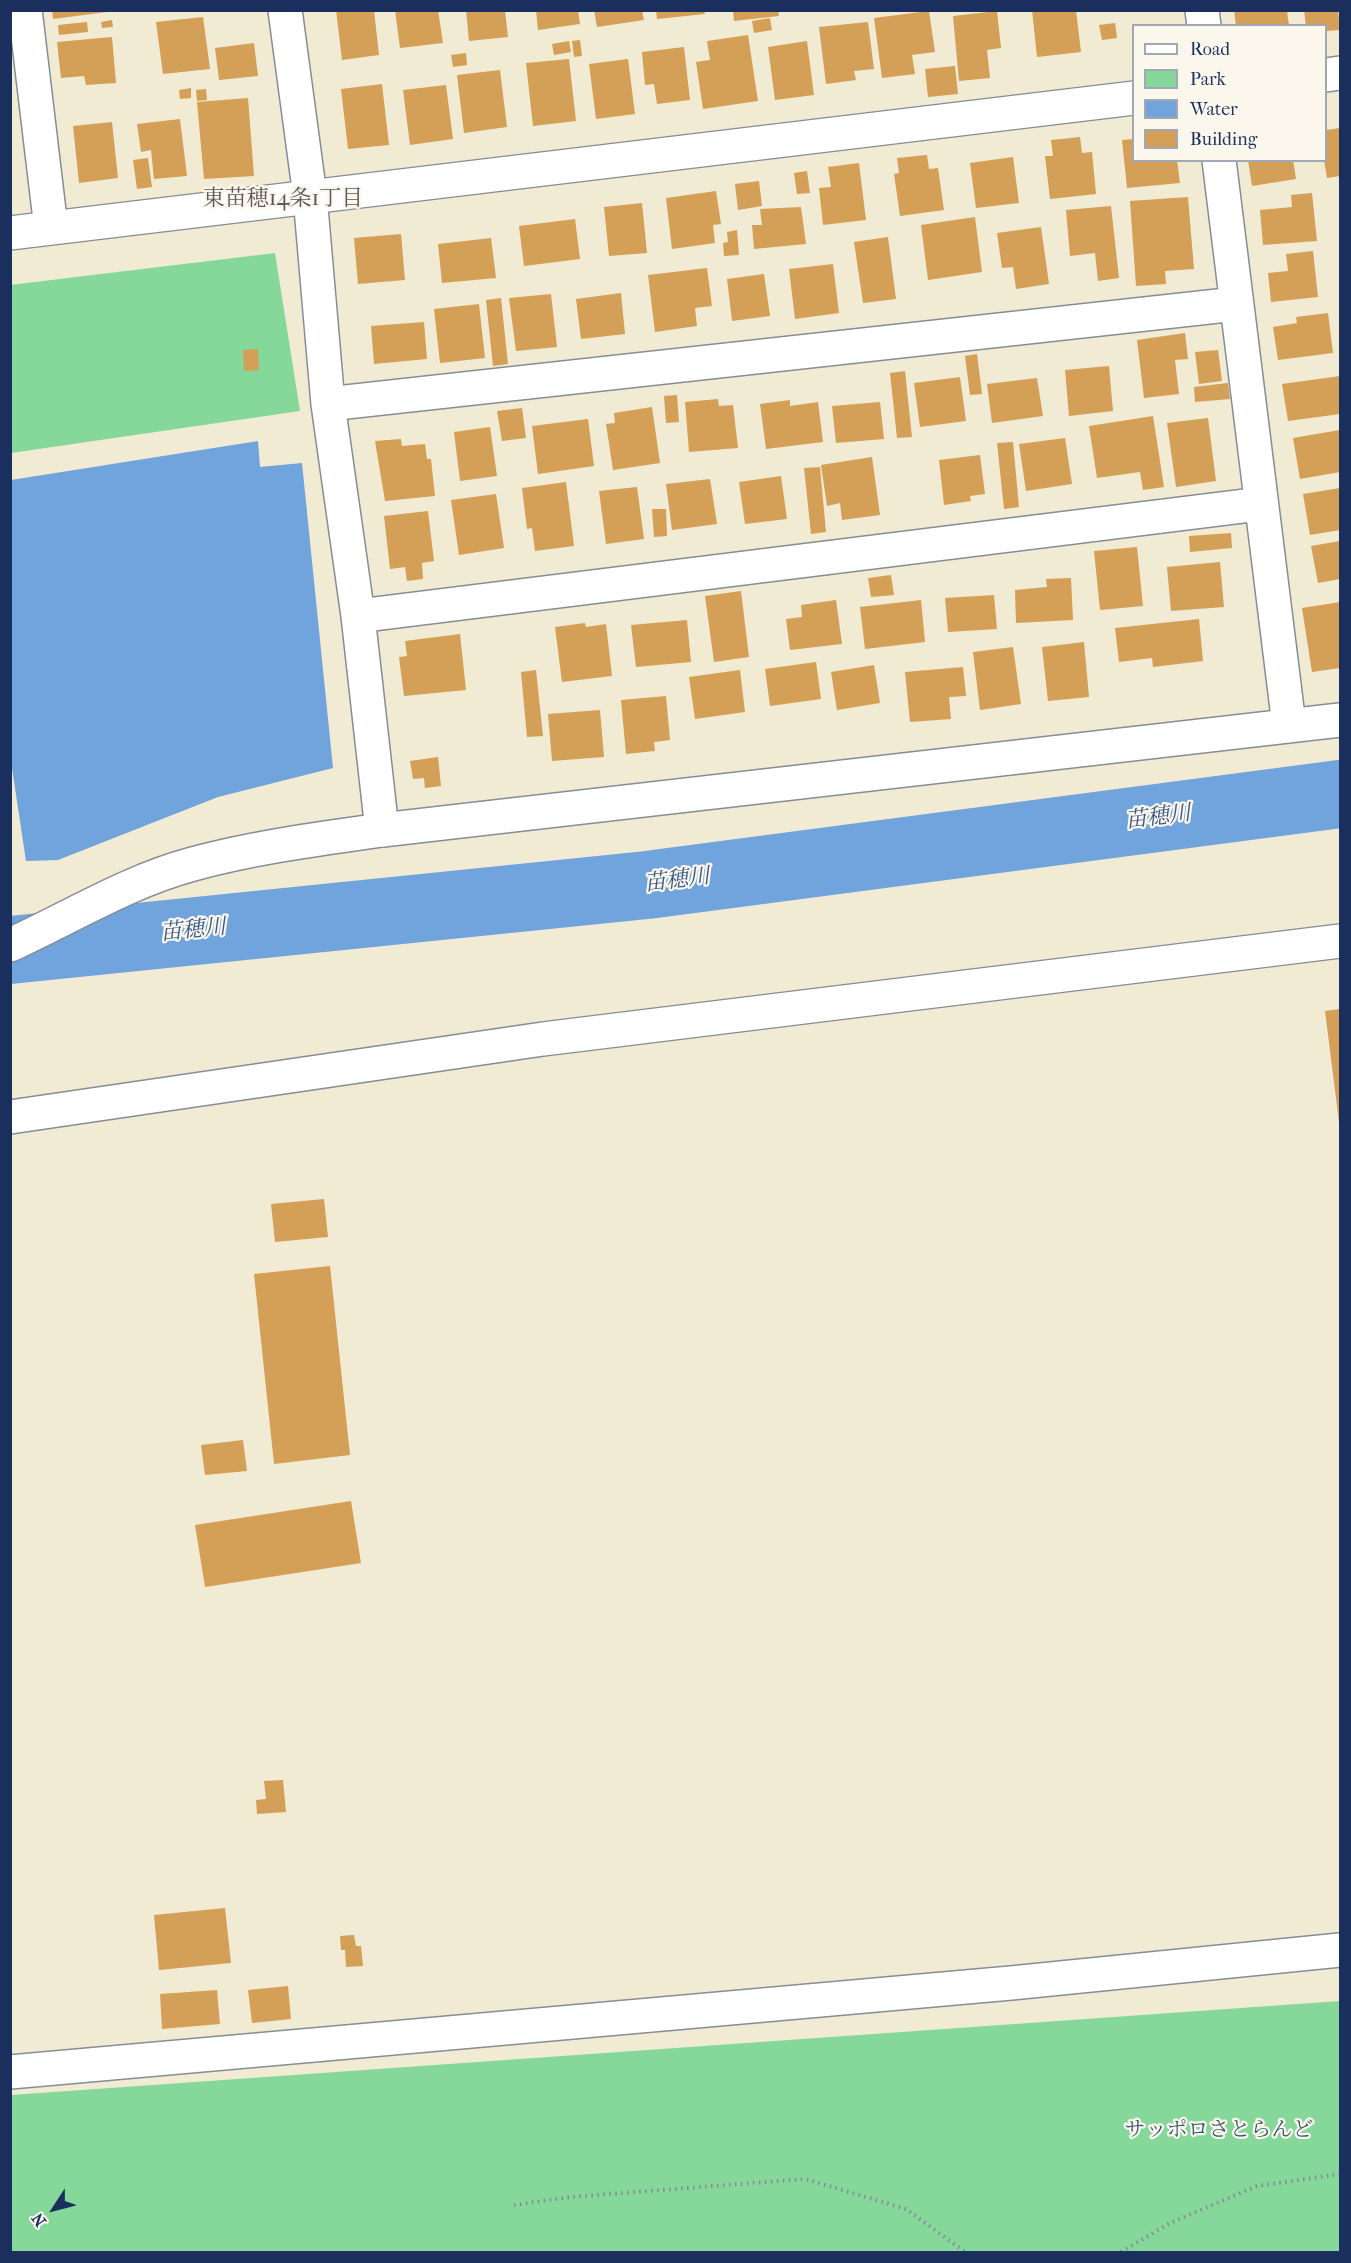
<!DOCTYPE html>
<meta charset="utf-8">
<style>
body{margin:0}
#map{position:relative;width:1351px;height:2263px;overflow:hidden;background:#f1ebd3;font-family:"IM FELL French Canon",serif}
canvas{display:block}
.frame{position:absolute;inset:0;border:12px solid #1b2f5e;pointer-events:none}
.legend{position:absolute;left:1132px;top:24px;width:195px;height:138px;box-sizing:border-box;background:#fbf7ec;border:2px solid #a1a7b3;margin:0;padding:8px 10px;list-style:none;font-size:18px;color:#1b2f5e}
.legend li{display:flex;align-items:center;gap:12px;height:30px}
.legend b{width:30px;border:2px solid #a1a7b3}
.north{position:absolute;left:24px;top:2179px;width:60px;height:60px;-webkit-text-stroke:4px #fbf7ec;paint-order:stroke;rotate:234deg;font-size:16px;font-weight:700;line-height:24px;text-align:center;color:#1b2f5e}
.north::after{content:'';display:block;margin:auto;width:21px;height:27px;background:#1b2f5e;clip-path:polygon(50% 0,100% 100%,50% 72%,0 100%)}
</style>
<div id="map">
<canvas width="1351" height="2263"></canvas>
<div class="frame"></div>
<ul class="legend">
<li><b style="height:8px;background:#fff"></b>Road</li>
<li><b style="height:16px;background:#85d89a"></b>Park</li>
<li><b style="height:16px;background:#71a3dc"></b>Water</li>
<li><b style="height:16px;background:#d49f56"></b>Building</li>
</ul>
<div class="north">N</div>
</div>
<script>
const context = document.querySelector('canvas').getContext('2d');
context.lineJoin = 'round';
function fillPath(path, color) { context.fillStyle = color; context.fill(path, 'evenodd'); }
function strokePath(path, color, width, dash) { context.strokeStyle = color; context.lineWidth = width; context.lineCap = dash ? 'butt' : 'round'; context.setLineDash(dash || []); context.stroke(path); }
function drawText(font, color, halo, rows, align = 'center') {
  context.font = font + ' "IM FELL French Canon","Noto Serif JP",serif'; context.lineWidth = 4.5; context.setLineDash([]); context.textBaseline = 'middle'; context.strokeStyle = halo; context.fillStyle = color; for (const [text, x, y, turn = 0] of rows) {
    context.save(); context.translate(x, y); context.rotate((+turn || 0) * Math.PI / 180); context.textAlign = isNaN(turn) ? turn : align; if (halo) context.strokeText(text, 0, 0); context.fillText(text, 0, 0); context.restore();
  }
}
const green = new Path2D(`
 M 275,253 L 300,411 L 11,453 L 10,285 Z
 M 1340,2001 L 1340,2252 L 11,2252 L 11,2095 Z`);
const water = new Path2D(`
 M 258,441 L 260,467 L 302,463 L 333,768 L 218,797 L 58,860 L 26,861 L 10,755 L 11,480 Z`);
const river = new Path2D(`
 M 10,950 L 647,885 L 1340,794`);
const building = new Path2D(`
 M 52,10 L 107,10 L 107,12 L 53,19 Z
 M 336,10 L 374,10 L 379,55 L 342,60 Z
 M 395,10 L 438,10 L 443,43 L 400,48 Z
 M 466,10 L 505,10 L 508,37 L 469,41 Z
 M 536,10 L 578,10 L 580,24 L 538,30 Z
 M 594,10 L 642,10 L 644,20 L 597,27 Z
 M 656,10 L 704,10 L 705,14 L 657,19 Z
 M 733,10 L 778,10 L 779,16 L 734,21 Z
 M 1032,10 L 1076,10 L 1081,52 L 1037,57 Z
 M 1234,10 L 1287,10 L 1289,26 L 1236,26 Z
 M 1304,10 L 1338,10 L 1340,30 L 1326,31 L 1326,26 L 1306,26 Z
 M 929,11 L 935,52 L 912,55 L 915,74 L 882,78 L 874,18 Z
 M 997,11 L 1001,48 L 987,50 L 990,78 L 959,81 L 953,16 Z
 M 203,17 L 210,69 L 163,74 L 156,22 Z
 M 770,18 L 772,30 L 754,33 L 752,21 Z
 M 112,20 L 113,27 L 102,28 L 101,22 Z
 M 87,22 L 88,32 L 59,35 L 58,25 Z
 M 868,22 L 874,69 L 854,71 L 856,80 L 826,84 L 819,27 Z
 M 1115,23 L 1117,38 L 1102,40 L 1099,25 Z
 M 748,35 L 758,101 L 703,109 L 696,62 L 710,60 L 707,41 Z
 M 112,37 L 116,83 L 86,85 L 84,76 L 61,78 L 57,42 Z
 M 580,40 L 582,56 L 574,57 L 572,41 Z
 M 569,41 L 571,52 L 554,55 L 552,44 Z
 M 807,41 L 814,95 L 775,100 L 768,47 Z
 M 254,43 L 258,76 L 219,80 L 215,48 Z
 M 684,47 L 690,100 L 657,104 L 654,84 L 645,85 L 642,52 Z
 M 466,53 L 467,65 L 453,67 L 451,55 Z
 M 569,59 L 576,121 L 533,126 L 526,63 Z
 M 628,59 L 635,114 L 596,119 L 589,64 Z
 M 955,66 L 958,94 L 928,97 L 925,69 Z
 M 500,70 L 507,127 L 464,133 L 457,75 Z
 M 382,84 L 389,145 L 348,149 L 341,89 Z
 M 446,85 L 453,139 L 410,145 L 403,90 Z
 M 191,88 L 191,98 L 180,99 L 179,90 Z
 M 206,89 L 207,100 L 197,101 L 196,90 Z
 M 248,98 L 254,176 L 204,179 L 197,102 Z
 M 180,119 L 187,176 L 154,179 L 151,150 L 141,152 L 137,124 Z
 M 112,122 L 118,178 L 79,183 L 73,126 Z
 M 1340,128 L 1340,176 L 1327,178 L 1324,160 L 1326,130 Z
 M 1080,137 L 1082,153 L 1092,152 L 1096,194 L 1050,199 L 1045,156 L 1053,156 L 1051,140 Z
 M 1134,139 L 1134,160 L 1177,160 L 1180,183 L 1127,188 L 1122,140 Z
 M 927,155 L 929,169 L 938,168 L 944,210 L 900,216 L 894,174 L 899,173 L 897,158 Z
 M 1013,157 L 1019,203 L 976,208 L 970,163 Z
 M 148,158 L 152,187 L 137,189 L 133,160 Z
 M 1248,160 L 1293,160 L 1296,179 L 1252,186 Z
 M 859,163 L 866,220 L 823,225 L 819,188 L 831,187 L 828,167 Z
 M 807,171 L 810,193 L 797,194 L 794,173 Z
 M 759,181 L 762,206 L 738,210 L 735,184 Z
 M 716,191 L 721,224 L 713,225 L 715,243 L 672,249 L 666,198 Z
 M 1312,193 L 1317,241 L 1263,245 L 1260,210 L 1292,207 L 1291,195 Z
 M 1188,197 L 1194,269 L 1165,271 L 1166,284 L 1136,286 L 1130,201 Z
 M 642,203 L 647,253 L 609,256 L 604,207 Z
 M 1111,206 L 1119,278 L 1098,281 L 1095,253 L 1070,256 L 1066,210 Z
 M 801,207 L 806,244 L 754,249 L 752,225 L 762,225 L 760,209 Z
 M 975,217 L 982,272 L 928,280 L 921,225 Z
 M 575,219 L 580,259 L 524,266 L 519,226 Z
 M 1041,227 L 1049,284 L 1016,289 L 1013,267 L 1002,268 L 997,233 Z
 M 737,230 L 739,255 L 724,256 L 723,243 L 728,242 L 727,232 Z
 M 401,234 L 405,280 L 358,284 L 354,238 Z
 M 888,237 L 896,299 L 863,303 L 854,242 Z
 M 491,238 L 496,278 L 442,283 L 438,244 Z
 M 1313,251 L 1318,297 L 1271,302 L 1268,273 L 1288,271 L 1286,254 Z
 M 833,264 L 839,313 L 795,319 L 789,269 Z
 M 707,268 L 712,306 L 695,308 L 697,326 L 655,332 L 648,275 Z
 M 764,274 L 770,316 L 732,321 L 727,279 Z
 M 621,293 L 625,334 L 581,339 L 576,299 Z
 M 551,294 L 557,347 L 516,351 L 509,298 Z
 M 501,298 L 508,364 L 493,366 L 486,300 Z
 M 479,304 L 485,358 L 440,363 L 434,309 Z
 M 1328,313 L 1333,353 L 1278,360 L 1273,327 L 1297,323 L 1296,317 Z
 M 424,322 L 427,359 L 374,364 L 371,326 Z
 M 1185,333 L 1188,359 L 1175,360 L 1179,394 L 1144,398 L 1137,340 Z
 M 258,349 L 259,370 L 244,371 L 243,350 Z
 M 1218,350 L 1222,381 L 1199,384 L 1195,352 Z
 M 977,354 L 982,394 L 970,395 L 965,356 Z
 M 1109,366 L 1113,411 L 1069,416 L 1065,370 Z
 M 905,371 L 912,437 L 897,438 L 890,373 Z
 M 1340,376 L 1340,414 L 1288,421 L 1282,384 Z
 M 960,377 L 966,421 L 920,427 L 914,383 Z
 M 1037,378 L 1043,416 L 992,423 L 987,384 Z
 M 1228,383 L 1230,399 L 1195,402 L 1194,387 Z
 M 677,395 L 679,422 L 666,423 L 664,396 Z
 M 718,399 L 719,406 L 733,405 L 738,448 L 689,452 L 685,402 Z
 M 790,400 L 790,406 L 818,402 L 823,442 L 766,449 L 760,404 Z
 M 880,402 L 884,439 L 836,443 L 832,406 Z
 M 652,407 L 660,463 L 613,470 L 606,424 L 615,423 L 614,413 Z
 M 522,408 L 526,438 L 502,441 L 497,411 Z
 M 1153,416 L 1164,487 L 1143,490 L 1140,472 L 1097,478 L 1089,426 Z
 M 1208,418 L 1216,481 L 1176,487 L 1167,423 Z
 M 588,419 L 594,466 L 538,474 L 532,426 Z
 M 490,427 L 497,476 L 460,481 L 454,432 Z
 M 1340,430 L 1340,472 L 1300,479 L 1293,438 Z
 M 1065,438 L 1072,484 L 1026,491 L 1019,444 Z
 M 401,439 L 402,446 L 425,444 L 427,459 L 431,459 L 435,496 L 385,501 L 375,441 Z
 M 1013,442 L 1019,507 L 1004,509 L 997,443 Z
 M 980,455 L 985,494 L 970,496 L 971,501 L 944,505 L 939,460 Z
 M 872,457 L 880,515 L 842,520 L 840,503 L 827,506 L 821,465 Z
 M 820,467 L 826,532 L 811,534 L 804,468 Z
 M 781,476 L 787,519 L 745,524 L 739,482 Z
 M 710,479 L 717,524 L 672,530 L 666,484 Z
 M 566,482 L 574,546 L 535,551 L 532,528 L 527,529 L 522,488 Z
 M 637,487 L 644,539 L 606,544 L 599,491 Z
 M 1340,488 L 1340,530 L 1310,535 L 1303,494 Z
 M 496,494 L 504,548 L 459,555 L 451,500 Z
 M 652,509 L 666,509 L 667,536 L 654,537 Z
 M 428,511 L 434,561 L 422,563 L 423,579 L 407,581 L 405,567 L 390,569 L 384,516 Z
 M 1231,533 L 1232,548 L 1190,552 L 1189,536 Z
 M 1340,541 L 1340,579 L 1318,583 L 1311,546 Z
 M 1137,547 L 1143,606 L 1100,610 L 1094,551 Z
 M 1220,562 L 1224,607 L 1171,611 L 1167,567 Z
 M 891,575 L 894,595 L 871,597 L 868,578 Z
 M 1071,578 L 1073,620 L 1016,623 L 1015,590 L 1047,587 L 1046,579 Z
 M 741,591 L 749,657 L 714,662 L 705,596 Z
 M 994,595 L 997,629 L 948,632 L 945,598 Z
 M 836,600 L 842,644 L 790,650 L 786,619 L 802,617 L 801,605 Z
 M 921,600 L 925,642 L 865,649 L 860,607 Z
 M 1340,602 L 1340,668 L 1312,672 L 1302,608 Z
 M 1199,619 L 1203,661 L 1153,667 L 1152,658 L 1119,662 L 1115,628 Z
 M 687,620 L 691,662 L 636,667 L 631,625 Z
 M 585,623 L 586,627 L 606,624 L 612,676 L 562,682 L 555,627 Z
 M 460,634 L 466,690 L 404,696 L 399,657 L 407,656 L 405,641 Z
 M 1084,642 L 1089,697 L 1048,701 L 1042,647 Z
 M 1013,647 L 1021,704 L 980,710 L 973,652 Z
 M 816,662 L 821,699 L 770,706 L 765,669 Z
 M 874,665 L 880,703 L 837,710 L 831,672 Z
 M 963,667 L 966,696 L 949,697 L 951,719 L 910,722 L 905,672 Z
 M 536,670 L 543,736 L 527,737 L 521,672 Z
 M 740,670 L 745,712 L 695,719 L 689,677 Z
 M 666,696 L 670,740 L 654,742 L 655,751 L 626,754 L 621,700 Z
 M 600,710 L 604,757 L 552,761 L 548,714 Z
 M 438,757 L 441,786 L 425,788 L 424,778 L 413,779 L 410,761 Z
 M 1340,1009 L 1340,1122 L 1339,1122 L 1325,1011 Z
 M 324,1199 L 328,1237 L 275,1242 L 271,1204 Z
 M 330,1266 L 350,1455 L 274,1464 L 254,1274 Z
 M 243,1440 L 247,1471 L 205,1475 L 201,1445 Z
 M 351,1501 L 361,1563 L 205,1587 L 195,1525 Z
 M 283,1780 L 286,1812 L 257,1814 L 256,1800 L 266,1799 L 264,1781 Z
 M 225,1908 L 231,1963 L 159,1970 L 154,1915 Z
 M 354,1935 L 356,1946 L 361,1946 L 363,1966 L 346,1967 L 345,1950 L 341,1950 L 340,1936 Z
 M 288,1986 L 291,2019 L 252,2023 L 248,1990 Z
 M 217,1990 L 220,2024 L 162,2029 L 160,1994 Z`);
const path = new Path2D(`
 M 514,2205 L 570,2197 L 805,2179 L 906,2209 L 965,2252
 M 1121,2252 L 1170,2223 L 1257,2186 L 1340,2174`);
const minor = new Path2D(`
 M 25,10 L 51,228
 M 285,10 L 310,196 L 328,404 L 358,616 L 382,830
 M 1202,10 L 1204,26
 M 1326,75 L 1340,73
 M 1219,160 L 1289,725
 M 10,233 L 1134,98
 M 328,404 L 1236,304
 M 358,616 L 1260,504
 M 10,2072 L 1011,1983 L 1340,1950`);
const tertiary = new Path2D(`
 M 10,945 C 71,917 129,881 193,864 C 255,847 319,839 382,830 L 1340,720
 M 10,1117 L 543,1039 L 1340,941`);
const parkNames = [
 ["サッポロさとらんど",1219,2131]
];
const neighbourhoodNames = [
 ["東苗穂14条1丁目",283,200]
];
const waterNames = [
 ["苗穂川",1158,818,-7],
 ["苗穂川",677,881,-7],
 ["苗穂川",193,931,-6]
];
fillPath(green, '#85d89a');
fillPath(water, '#71a3dc');
strokePath(river, '#71a3dc', 68);
fillPath(building, '#d49f56');
strokePath(minor, '#868d98', 36);
strokePath(tertiary, '#868d98', 36);
strokePath(path, '#868d98', 4, [1.5, 4.5]);
strokePath(minor, '#fff', 33);
strokePath(tertiary, '#fff', 33);
drawText('21px', '#36596d', '#fbf7ec', parkNames);
drawText('22px', '#5c565b', '#fbf7ec', neighbourhoodNames);
drawText('italic 22px', '#39588a', '#fbf7ec', waterNames);
</script>
